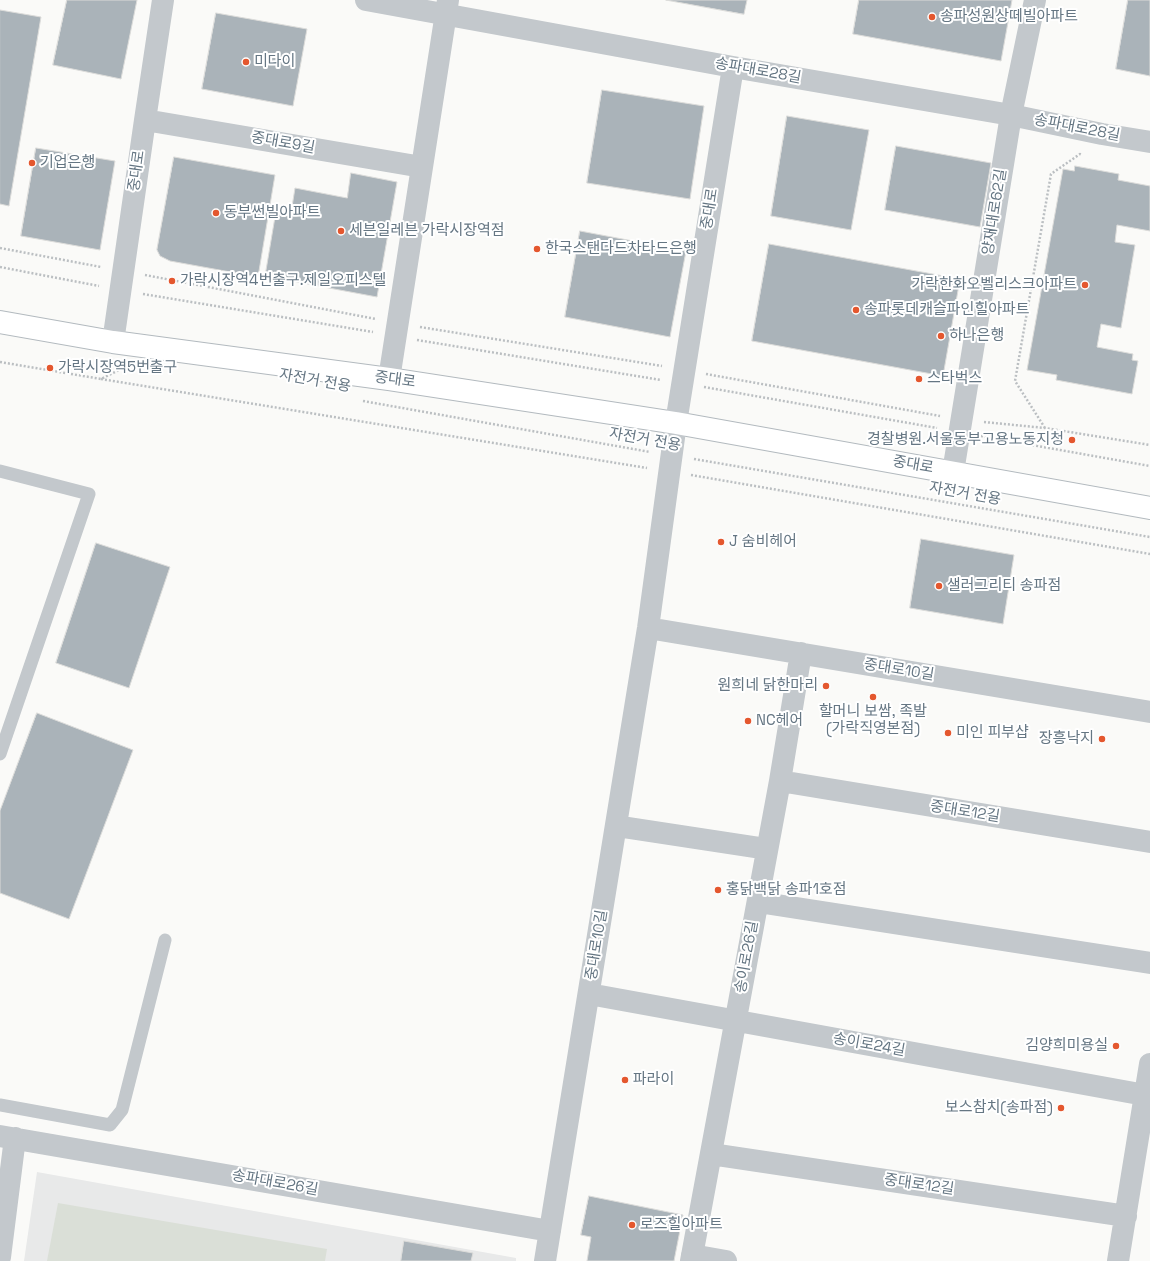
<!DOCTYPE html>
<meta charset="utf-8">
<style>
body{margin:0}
canvas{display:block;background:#fafaf8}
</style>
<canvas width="1150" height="1261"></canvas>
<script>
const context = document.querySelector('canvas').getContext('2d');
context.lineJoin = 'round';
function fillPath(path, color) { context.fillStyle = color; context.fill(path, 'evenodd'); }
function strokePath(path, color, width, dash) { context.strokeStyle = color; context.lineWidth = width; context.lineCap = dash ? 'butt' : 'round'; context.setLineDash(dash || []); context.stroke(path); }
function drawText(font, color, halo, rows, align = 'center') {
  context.font = font + ' "Space Grotesk","Noto Sans KR",sans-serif'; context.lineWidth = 4; context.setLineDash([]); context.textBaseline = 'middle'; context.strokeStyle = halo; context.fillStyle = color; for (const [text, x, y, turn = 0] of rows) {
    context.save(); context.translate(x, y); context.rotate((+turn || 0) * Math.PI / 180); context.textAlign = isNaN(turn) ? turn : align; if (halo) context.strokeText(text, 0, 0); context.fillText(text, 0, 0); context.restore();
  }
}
const built = new Path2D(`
 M 37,1172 L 516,1258 L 516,1261 L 24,1261 Z`);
const green = new Path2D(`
 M 58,1203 L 327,1249 L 325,1261 L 47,1261 Z`);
const building = new Path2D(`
 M 67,0 L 137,0 L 121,79 L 53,65 Z
 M 666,0 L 747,0 L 744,14 Z
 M 859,0 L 1012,0 L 1001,61 L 853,34 Z
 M 1128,0 L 1150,0 L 1150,76 L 1116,69 Z
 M 0,10 L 41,17 L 9,206 L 0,204 Z
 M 216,13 L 307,29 L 293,106 L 202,89 Z
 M 602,90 L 704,106 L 690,199 L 587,183 Z
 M 787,116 L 869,130 L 851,230 L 771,216 Z
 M 896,146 L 991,163 L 980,227 L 885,210 Z
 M 36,148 L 115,161 L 100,250 L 21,236 Z
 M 174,157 L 275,175 L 258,277 L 170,261 L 160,256 L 157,250 Z
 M 1075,166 L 1119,174 L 1118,180 L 1150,186 L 1150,231 L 1117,225 L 1115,242 L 1135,245 L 1121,328 L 1101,324 L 1097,347 L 1133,354 L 1132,360 L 1138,361 L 1132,394 L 1056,380 L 1057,375 L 1027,370 L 1063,169 L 1074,171 Z
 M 351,173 L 397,182 L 377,297 L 265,276 L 276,211 L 291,213 L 295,188 L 347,198 Z
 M 580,231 L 686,251 L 670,337 L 565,317 Z
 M 769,244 L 960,279 L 943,376 L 752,341 Z
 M 921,539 L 1014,555 L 1003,624 L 910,608 Z
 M 96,543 L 170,567 L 129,688 L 56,663 Z
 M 37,713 L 133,750 L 69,919 L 0,893 L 0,811 Z
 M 589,1196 L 683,1215 L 674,1261 L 587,1261 L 591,1237 L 581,1235 Z
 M 404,1241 L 473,1253 L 471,1261 L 401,1261 Z`);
const path = new Path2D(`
 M 0,248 L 101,267
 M 0,267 L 99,286
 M 145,275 L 376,319
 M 143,294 L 373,332
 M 420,327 L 662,366
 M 417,340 L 661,380
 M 0,362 L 101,379 L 123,368
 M 706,374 L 940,416
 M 101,379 L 647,468
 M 704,387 L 937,428
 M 363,401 L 650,452
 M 984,422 L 1045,428 L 1150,445
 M 1045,428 L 1015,381 L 1051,174 L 1080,154 L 1082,155
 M 981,436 L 1150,466
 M 694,459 L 1150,537
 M 691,475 L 1150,554`);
const service = new Path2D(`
 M 0,471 L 89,494 L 0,754
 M 0,1105 L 110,1125 L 122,1110 L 165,940`);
const minor = new Path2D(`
 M 366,0 L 733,67 L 1011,115 L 1102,134 L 1150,142
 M 145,120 L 422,167
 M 113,342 L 145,120 L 163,0
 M 389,379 L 448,0
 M 953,472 L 1011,115 L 1035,0
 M 648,628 L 1150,712
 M 780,781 L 1150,842
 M 616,826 L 767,849
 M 758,902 L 1150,963
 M 589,994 L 1150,1096
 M 0,1136 L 550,1231
 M 711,1154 L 1126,1216
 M 692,1255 L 726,1261
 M 0,1257 L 15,1138
 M 545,1261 L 648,628 L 676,423 L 733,67
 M 691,1261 L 780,781 L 801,653
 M 1118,1261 L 1150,1064`);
const secondary = new Path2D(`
 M 0,322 L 113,342 L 389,379 L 676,423 L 1150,508`);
const markers = [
 [932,17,4,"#e4572e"],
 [246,62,4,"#e4572e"],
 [32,163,4,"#e4572e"],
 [216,213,4,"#e4572e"],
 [341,231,4,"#e4572e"],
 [537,249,4,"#e4572e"],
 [172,281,4,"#e4572e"],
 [1085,285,4,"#e4572e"],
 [856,310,4,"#e4572e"],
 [941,336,4,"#e4572e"],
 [50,368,4,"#e4572e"],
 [919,379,4,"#e4572e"],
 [1072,440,4,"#e4572e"],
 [721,542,4,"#e4572e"],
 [939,586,4,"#e4572e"],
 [826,686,4,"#e4572e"],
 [873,697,4,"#e4572e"],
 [748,721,4,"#e4572e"],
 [948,733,4,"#e4572e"],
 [1102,739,4,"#e4572e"],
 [718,890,4,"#e4572e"],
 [1116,1046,4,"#e4572e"],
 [625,1080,4,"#e4572e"],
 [1061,1108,4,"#e4572e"],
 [632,1225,4,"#e4572e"]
];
const poiNames = [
 ["송파성원상떼빌아파트",940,17],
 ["미다이",254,62],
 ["기업은행",40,163],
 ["동부썬빌아파트",224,213],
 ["세븐일레븐 가락시장역점",349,231],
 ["한국스탠다드차타드은행",545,249],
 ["가락시장역4번출구.제일오피스텔",180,281],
 ["가락한화오벨리스크아파트",1077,285,"right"],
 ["송파롯데캐슬파인힐아파트",864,310],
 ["하나은행",949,336],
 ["가락시장역5번출구",58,368],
 ["스타벅스",927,379],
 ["경찰병원.서울동부고용노동지청",1064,440,"right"],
 ["J 숨비헤어",729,542],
 ["샐러그리티 송파점",947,586],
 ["원희네 닭한마리",818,686,"right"],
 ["할머니 보쌈, 족발",873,712,"center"],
 ["(가락직영본점)",873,729,"center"],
 ["NC헤어",756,721],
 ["미인 피부샵",956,733],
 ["장흥낙지",1094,739,"right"],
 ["홍닭백닭 송파1호점",726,890],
 ["김양희미용실",1108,1046,"right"],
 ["파라이",633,1080],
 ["보스참치(송파점)",1053,1108,"right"],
 ["로즈힐아파트",640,1225]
];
const streetNames = [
 ["송파대로28길",758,71,10],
 ["송파대로28길",1077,128,11],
 ["중대로9길",283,143,10],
 ["중대로",137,171,-82],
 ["중대로",710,209,-81],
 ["양재대로62길",995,212,-81],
 ["중대로",395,380,8],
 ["자전거 전용",315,381,10],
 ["자전거 전용",645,440,10],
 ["중대로",913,465,10],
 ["자전거 전용",965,494,10],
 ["중대로10길",899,670,9],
 ["중대로12길",965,812,9],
 ["중대로10길",597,945,-81],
 ["송이로26길",747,957,-80],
 ["송이로24길",869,1045,10],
 ["송파대로26길",275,1183,10],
 ["중대로12길",919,1185,8]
];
fillPath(built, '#e8e9e9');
fillPath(green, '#dadfd7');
fillPath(building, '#aab3b9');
strokePath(building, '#dcdcda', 1);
strokePath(secondary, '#b3babf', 24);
strokePath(path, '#bbbfc2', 2.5, [2, 2]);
strokePath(service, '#c3c8cc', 13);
strokePath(minor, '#c3c8cc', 22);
strokePath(secondary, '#fff', 22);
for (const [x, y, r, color] of markers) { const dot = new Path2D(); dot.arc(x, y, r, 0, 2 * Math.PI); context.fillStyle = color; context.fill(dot); strokePath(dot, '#fff', 1.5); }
drawText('15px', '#657683', '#fff', poiNames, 'left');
drawText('15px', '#657683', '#fff', streetNames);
</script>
